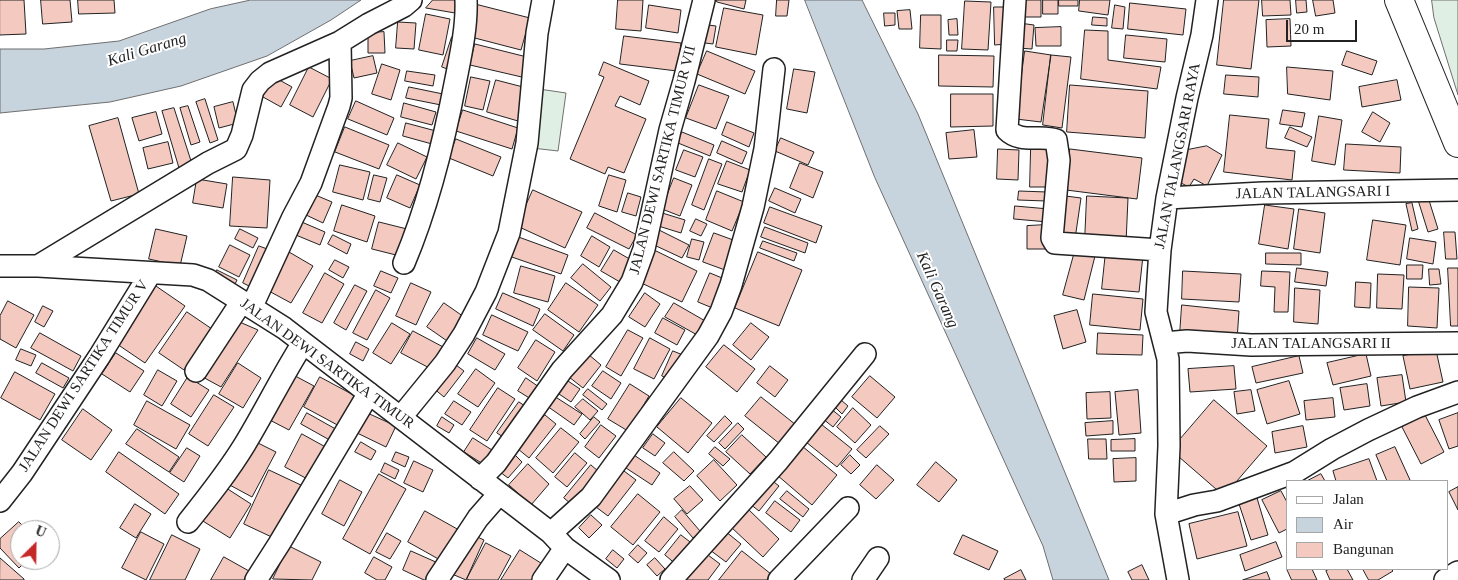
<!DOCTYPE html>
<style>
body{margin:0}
#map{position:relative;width:1458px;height:580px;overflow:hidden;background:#fff;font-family:Georgia,serif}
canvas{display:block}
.legend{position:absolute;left:1286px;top:480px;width:162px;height:90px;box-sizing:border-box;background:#fff;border:1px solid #a7a7a7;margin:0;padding:6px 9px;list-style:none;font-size:15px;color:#222}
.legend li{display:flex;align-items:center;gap:10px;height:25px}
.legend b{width:25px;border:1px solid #a7a7a7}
.north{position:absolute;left:10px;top:520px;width:50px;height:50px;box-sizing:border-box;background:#fff;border:1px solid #a7a7a7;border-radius:50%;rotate:23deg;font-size:14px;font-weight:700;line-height:20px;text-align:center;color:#222}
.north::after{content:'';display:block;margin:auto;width:18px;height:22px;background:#c62828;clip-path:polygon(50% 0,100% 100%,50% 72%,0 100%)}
.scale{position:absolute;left:1286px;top:20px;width:71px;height:22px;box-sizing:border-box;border:2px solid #222;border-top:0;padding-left:6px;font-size:15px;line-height:18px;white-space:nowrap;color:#222;-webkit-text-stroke:4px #fff;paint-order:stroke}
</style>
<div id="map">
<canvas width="1458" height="580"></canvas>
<ul class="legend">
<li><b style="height:6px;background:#fff"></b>Jalan</li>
<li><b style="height:14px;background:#c7d3dd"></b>Air</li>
<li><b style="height:14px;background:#f3c9c0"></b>Bangunan</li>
</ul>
<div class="north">U</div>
<div class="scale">20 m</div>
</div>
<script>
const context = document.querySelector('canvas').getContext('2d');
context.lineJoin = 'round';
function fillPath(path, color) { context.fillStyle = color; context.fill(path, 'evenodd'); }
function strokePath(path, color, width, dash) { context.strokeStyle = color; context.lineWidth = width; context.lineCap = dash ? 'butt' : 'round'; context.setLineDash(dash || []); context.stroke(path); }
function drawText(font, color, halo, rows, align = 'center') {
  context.font = font + ' Georgia,serif'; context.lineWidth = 4; context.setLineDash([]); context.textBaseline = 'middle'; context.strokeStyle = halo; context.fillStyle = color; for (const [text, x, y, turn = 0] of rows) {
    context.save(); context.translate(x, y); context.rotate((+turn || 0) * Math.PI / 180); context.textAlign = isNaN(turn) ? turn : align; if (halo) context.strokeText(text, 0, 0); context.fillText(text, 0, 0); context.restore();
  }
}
const green = new Path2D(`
 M 1432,0 L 1458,0 L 1458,95 L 1434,18 Z
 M 539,89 L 566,93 L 558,151 L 532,148 Z`);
const water = new Path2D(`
 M 251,0 L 361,0 L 331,20 L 267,56 L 181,86 L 110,102 L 0,113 L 0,49 L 44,49 L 119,41 L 210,9 Z
 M 805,0 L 862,0 L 918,114 L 1109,580 L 1053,580 L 1043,546 L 875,178 Z`);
const building = new Path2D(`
 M 0,0 L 24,0 L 26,34 L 0,35 Z
 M 41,0 L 70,0 L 72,22 L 43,24 Z
 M 78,0 L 114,0 L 115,13 L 79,14 Z
 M 433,0 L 456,0 L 455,13 L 426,8 Z
 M 618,0 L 643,0 L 641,31 L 616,29 Z
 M 717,0 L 746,0 L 744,9 L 717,2 Z
 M 777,0 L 789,0 L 787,16 L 776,16 Z
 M 1023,0 L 1041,0 L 1041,17 L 1023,17 Z
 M 1043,0 L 1058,0 L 1058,14 L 1043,14 Z
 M 1059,0 L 1078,0 L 1078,6 L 1059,6 Z
 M 1080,0 L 1110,0 L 1108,15 L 1079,11 Z
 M 1224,0 L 1259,0 L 1251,69 L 1217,65 Z
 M 1262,0 L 1290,0 L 1291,15 L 1263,16 Z
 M 1296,0 L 1306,0 L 1307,12 L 1297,13 Z
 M 1313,0 L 1333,0 L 1335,13 L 1316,16 Z
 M 965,1 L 991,2 L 988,50 L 962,49 Z
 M 1130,3 L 1186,9 L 1183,35 L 1128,29 Z
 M 475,4 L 530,18 L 521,50 L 467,36 Z
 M 649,5 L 681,10 L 678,33 L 646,28 Z
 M 1115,5 L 1125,7 L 1123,29 L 1112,28 Z
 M 994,7 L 1005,7 L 1006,44 L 995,45 Z
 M 724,8 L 763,15 L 756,55 L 716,47 Z
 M 910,10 L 912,29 L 899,29 L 897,11 Z
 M 884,13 L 895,13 L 895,25 L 885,26 Z
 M 426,14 L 450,19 L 443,55 L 419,50 Z
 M 921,15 L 941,15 L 941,49 L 920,48 Z
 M 1093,17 L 1107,18 L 1107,26 L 1092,25 Z
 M 957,19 L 958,35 L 949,35 L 948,20 Z
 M 1290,19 L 1291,46 L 1267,47 L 1266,20 Z
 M 398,22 L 416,23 L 414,49 L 396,48 Z
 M 1019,23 L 1034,25 L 1032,49 L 1017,48 Z
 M 708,25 L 716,26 L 713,44 L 705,43 Z
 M 1061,27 L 1061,46 L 1036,46 L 1035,28 Z
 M 1085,30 L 1108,31 L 1108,60 L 1161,67 L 1157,89 L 1081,79 Z
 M 384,32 L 385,53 L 368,53 L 368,33 Z
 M 1126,35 L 1167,39 L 1165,62 L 1124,58 Z
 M 624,36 L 681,43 L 677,71 L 620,64 Z
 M 452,37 L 460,39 L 450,70 L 442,67 Z
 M 947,40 L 958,40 L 957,51 L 947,51 Z
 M 475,44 L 531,58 L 526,78 L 470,65 Z
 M 707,51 L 755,71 L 745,94 L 697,74 Z
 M 1025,51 L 1051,55 L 1041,122 L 1016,119 Z
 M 1347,51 L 1377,61 L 1372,75 L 1342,65 Z
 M 939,55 L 994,56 L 993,87 L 939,86 Z
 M 1051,55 L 1071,57 L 1062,128 L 1043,125 Z
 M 373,56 L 377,73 L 354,78 L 350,61 Z
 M 604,62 L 649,81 L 640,105 L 620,96 L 615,106 L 646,119 L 624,173 L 608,167 L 605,174 L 570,159 L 604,77 L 599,75 Z
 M 382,64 L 400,70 L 391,100 L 372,94 Z
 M 309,67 L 332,79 L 313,117 L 290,105 Z
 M 1287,67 L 1333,71 L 1330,100 L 1288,94 Z
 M 794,69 L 815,72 L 807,113 L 787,109 Z
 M 407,71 L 435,75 L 433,86 L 405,81 Z
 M 1226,75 L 1259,77 L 1258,97 L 1224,94 Z
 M 274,77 L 292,87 L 281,107 L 263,97 Z
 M 471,77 L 490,81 L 483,110 L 465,106 Z
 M 496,80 L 527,88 L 518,121 L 487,112 Z
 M 1397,80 L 1401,100 L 1362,107 L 1359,87 Z
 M 699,85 L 729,96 L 716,129 L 686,118 Z
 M 1070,85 L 1148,91 L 1145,138 L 1067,132 Z
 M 409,87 L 448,95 L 446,106 L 406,98 Z
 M 951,94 L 993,94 L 993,126 L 951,127 Z
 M 205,99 L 218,140 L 210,143 L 196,102 Z
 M 356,101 L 394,118 L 387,135 L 348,119 Z
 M 233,102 L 238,123 L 219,128 L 214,107 Z
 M 404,103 L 436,112 L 432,125 L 401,117 Z
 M 188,106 L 200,142 L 191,145 L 180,108 Z
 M 174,108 L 192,164 L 179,168 L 162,111 Z
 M 463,110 L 518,128 L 512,149 L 456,131 Z
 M 1283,110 L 1305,113 L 1302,127 L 1280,124 Z
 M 156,112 L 162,134 L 139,141 L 132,118 Z
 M 1373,112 L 1390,123 L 1380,142 L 1362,132 Z
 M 1230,115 L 1269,119 L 1266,148 L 1295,151 L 1292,180 L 1224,172 Z
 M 1319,116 L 1342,120 L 1335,165 L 1312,161 Z
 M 118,118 L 139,194 L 111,201 L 89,126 Z
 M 727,122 L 754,133 L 749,147 L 722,135 Z
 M 406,123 L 436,131 L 432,144 L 403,136 Z
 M 345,127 L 389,145 L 379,169 L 335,152 Z
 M 1290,127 L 1312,137 L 1307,147 L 1285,138 Z
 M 974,130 L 977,157 L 949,159 L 946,133 Z
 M 682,132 L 714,145 L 710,156 L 678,143 Z
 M 781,138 L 814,152 L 808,165 L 775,151 Z
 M 456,139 L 501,157 L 493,176 L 449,158 Z
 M 722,141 L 747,152 L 742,164 L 717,153 Z
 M 168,142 L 173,163 L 148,169 L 143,148 Z
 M 398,143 L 427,157 L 416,179 L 387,165 Z
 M 1346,144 L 1401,147 L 1400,173 L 1344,170 Z
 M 1207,146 L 1222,155 L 1207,186 L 1194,179 L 1189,187 L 1173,179 L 1187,150 Z
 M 998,149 L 1019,150 L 1018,180 L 997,179 Z
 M 1031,149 L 1049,149 L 1048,187 L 1030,187 Z
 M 1070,149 L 1142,158 L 1137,199 L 1066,190 Z
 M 684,150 L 703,157 L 695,177 L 676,170 Z
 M 709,159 L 722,164 L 704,210 L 692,205 Z
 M 727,161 L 750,170 L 742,192 L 718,184 Z
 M 800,163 L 823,172 L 813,198 L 790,188 Z
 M 340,165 L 370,172 L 363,200 L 333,192 Z
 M 374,175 L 387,178 L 380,202 L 368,199 Z
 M 397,175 L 420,185 L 410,208 L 387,198 Z
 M 609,175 L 626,180 L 617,212 L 599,206 Z
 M 233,177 L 270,180 L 267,228 L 230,226 Z
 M 674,178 L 692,185 L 680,216 L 662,209 Z
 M 197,179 L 227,184 L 223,208 L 193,203 Z
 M 775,188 L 801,199 L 795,213 L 769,201 Z
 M 533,190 L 582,212 L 565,248 L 517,226 Z
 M 717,191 L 744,202 L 732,231 L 706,220 Z
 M 1019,191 L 1047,192 L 1046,201 L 1018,200 Z
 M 628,193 L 641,197 L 636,216 L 622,212 Z
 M 313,194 L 332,202 L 323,223 L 304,214 Z
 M 1058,195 L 1081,198 L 1075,239 L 1053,236 Z
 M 1087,196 L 1128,198 L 1126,243 L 1085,241 Z
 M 1428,197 L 1438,229 L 1428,232 L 1418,200 Z
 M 1412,203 L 1418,229 L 1412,231 L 1406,204 Z
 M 342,205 L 375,216 L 367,242 L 334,231 Z
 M 1265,205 L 1294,209 L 1288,249 L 1259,244 Z
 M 1015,206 L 1049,209 L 1048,222 L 1014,219 Z
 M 770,207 L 822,226 L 816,243 L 764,223 Z
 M 1299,209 L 1325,213 L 1320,253 L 1294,249 Z
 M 659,212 L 685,220 L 681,233 L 655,225 Z
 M 595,213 L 637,235 L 629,249 L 587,228 Z
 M 696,219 L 707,224 L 701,236 L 690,231 Z
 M 297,220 L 325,232 L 320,245 L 291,233 Z
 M 1373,220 L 1406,225 L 1400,265 L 1367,260 Z
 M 379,222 L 407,229 L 400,256 L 372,249 Z
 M 1046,225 L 1047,249 L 1027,249 L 1027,226 Z
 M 765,227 L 808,243 L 805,253 L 761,237 Z
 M 156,229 L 187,236 L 180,266 L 149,259 Z
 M 240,229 L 258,238 L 253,248 L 235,239 Z
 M 659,230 L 689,245 L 682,258 L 652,244 Z
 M 1444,232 L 1455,232 L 1457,259 L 1446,259 Z
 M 714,233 L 736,241 L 725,270 L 703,262 Z
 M 333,235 L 351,244 L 347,254 L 328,244 Z
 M 513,235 L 568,255 L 561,274 L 506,255 Z
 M 592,236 L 610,247 L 599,267 L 581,256 Z
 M 1410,238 L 1436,242 L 1433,264 L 1407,259 Z
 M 692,239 L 704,242 L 699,260 L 687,257 Z
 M 763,241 L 797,253 L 794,261 L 760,248 Z
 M 230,245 L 250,255 L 239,277 L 219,267 Z
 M 259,246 L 270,250 L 253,288 L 243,283 Z
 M 652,249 L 697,271 L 682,302 L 637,281 Z
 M 614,250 L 633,261 L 620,282 L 601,271 Z
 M 1075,251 L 1095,256 L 1084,300 L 1063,295 Z
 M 1106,251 L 1143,256 L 1139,292 L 1102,289 Z
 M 289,252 L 313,266 L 291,303 L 267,290 Z
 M 758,252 L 802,270 L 779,326 L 735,308 Z
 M 1266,253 L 1301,253 L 1301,265 L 1266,264 Z
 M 335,260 L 349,267 L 343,278 L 329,270 Z
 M 583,264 L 611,287 L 600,301 L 571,278 Z
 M 1407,265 L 1423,265 L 1422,279 L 1407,279 Z
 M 521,266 L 555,276 L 548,302 L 514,293 Z
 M 1297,268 L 1328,272 L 1326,286 L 1295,282 Z
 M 1448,268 L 1458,268 L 1458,326 L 1451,326 Z
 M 1429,269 L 1439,269 L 1441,284 L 1430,285 Z
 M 217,270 L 237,280 L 233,288 L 213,278 Z
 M 381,271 L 398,278 L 391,293 L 374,286 Z
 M 1183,271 L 1241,274 L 1239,302 L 1182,299 Z
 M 1262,271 L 1290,272 L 1288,312 L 1274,312 L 1275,287 L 1261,286 Z
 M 325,273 L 344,284 L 322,323 L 303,313 Z
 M 710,273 L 727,280 L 715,309 L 698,302 Z
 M 1378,274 L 1404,275 L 1402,309 L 1377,308 Z
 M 1356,282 L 1371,283 L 1370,308 L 1355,307 Z
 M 411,283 L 431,292 L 416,325 L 396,316 Z
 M 566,283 L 598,305 L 579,332 L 548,310 Z
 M 153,284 L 185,306 L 145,363 L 114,342 Z
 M 355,285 L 367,291 L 346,330 L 334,323 Z
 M 1409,287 L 1439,288 L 1437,328 L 1408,326 Z
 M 1295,288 L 1320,290 L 1318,324 L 1294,322 Z
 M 376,290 L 390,298 L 367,340 L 353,333 Z
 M 503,293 L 540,309 L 533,326 L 496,309 Z
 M 645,293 L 660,304 L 645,327 L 629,317 Z
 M 1093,294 L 1143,299 L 1140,330 L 1090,325 Z
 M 8,301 L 34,315 L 16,348 L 0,339 L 0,316 Z
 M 444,303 L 467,319 L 450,343 L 427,327 Z
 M 674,303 L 707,322 L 699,336 L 665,317 Z
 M 1182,305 L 1239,311 L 1237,340 L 1180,334 Z
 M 43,306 L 53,311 L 44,327 L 35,322 Z
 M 1077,310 L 1086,342 L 1063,349 L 1054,316 Z
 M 187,312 L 212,329 L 184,370 L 159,353 Z
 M 545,314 L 574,335 L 563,351 L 533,330 Z
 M 492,315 L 528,332 L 518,351 L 483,335 Z
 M 663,318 L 685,330 L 677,345 L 655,333 Z
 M 235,320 L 258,330 L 221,387 L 199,375 Z
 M 392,323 L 410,334 L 391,364 L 373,353 Z
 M 751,323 L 769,337 L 751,360 L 733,345 Z
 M 628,330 L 643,338 L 621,376 L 606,367 Z
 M 413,331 L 447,349 L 435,371 L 401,353 Z
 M 40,333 L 81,356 L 73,371 L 31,348 Z
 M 1098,333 L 1143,335 L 1142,355 L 1097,354 Z
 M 477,338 L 505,354 L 495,370 L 468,354 Z
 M 650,338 L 670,349 L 654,379 L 634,369 Z
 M 536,340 L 555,352 L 537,381 L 518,368 Z
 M 356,342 L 369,349 L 363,361 L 350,354 Z
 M 724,345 L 755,369 L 737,392 L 706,367 Z
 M 21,349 L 36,355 L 31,366 L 16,360 Z
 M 1436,350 L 1443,382 L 1410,389 L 1403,356 Z
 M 673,351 L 683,355 L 671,380 L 662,376 Z
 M 116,353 L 144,371 L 130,392 L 102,374 Z
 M 588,354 L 601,365 L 583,388 L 569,377 Z
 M 1366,354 L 1371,376 L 1333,385 L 1327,363 Z
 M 1299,356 L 1303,373 L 1256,383 L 1252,367 Z
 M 452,362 L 464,371 L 444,397 L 432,387 Z
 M 42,363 L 69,378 L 63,388 L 36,373 Z
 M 238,363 L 261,378 L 243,408 L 219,394 Z
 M 770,366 L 788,380 L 775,397 L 757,383 Z
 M 1234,366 L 1236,389 L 1190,392 L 1188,369 Z
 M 476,369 L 495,383 L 478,407 L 458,394 Z
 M 158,370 L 177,381 L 162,406 L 144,395 Z
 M 286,371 L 314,386 L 289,430 L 262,416 Z
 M 603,371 L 621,383 L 611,399 L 592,386 Z
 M 15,372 L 55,394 L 40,420 L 1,398 Z
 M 1402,375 L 1406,402 L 1381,406 L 1377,378 Z
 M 870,376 L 895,397 L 877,418 L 852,397 Z
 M 188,377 L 209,390 L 191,417 L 171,404 Z
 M 320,377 L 359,398 L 343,428 L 304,407 Z
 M 526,378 L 539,387 L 531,399 L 518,391 Z
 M 568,381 L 580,389 L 571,402 L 559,394 Z
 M 1289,381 L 1300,414 L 1267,424 L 1257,390 Z
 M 630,384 L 649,396 L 628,431 L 608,419 Z
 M 1367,384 L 1370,406 L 1344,410 L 1340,388 Z
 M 498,388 L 515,399 L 487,441 L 470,430 Z
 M 588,389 L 607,404 L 602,410 L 583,395 Z
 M 1138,390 L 1141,433 L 1119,435 L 1115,392 Z
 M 1251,390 L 1255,411 L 1237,414 L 1234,392 Z
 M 1110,392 L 1111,418 L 1087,419 L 1086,393 Z
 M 214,395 L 234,407 L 208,446 L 189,434 Z
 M 554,396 L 582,414 L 574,425 L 547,406 Z
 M 761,397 L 796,425 L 780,444 L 745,416 Z
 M 681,398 L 712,423 L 688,453 L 657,427 Z
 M 1333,398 L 1335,417 L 1306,420 L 1304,401 Z
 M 583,399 L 598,411 L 590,420 L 575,407 Z
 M 841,400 L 848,406 L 842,414 L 835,407 Z
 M 1214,400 L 1267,446 L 1224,496 L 1171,450 Z
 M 147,401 L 190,425 L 176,449 L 134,425 Z
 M 454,401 L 471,412 L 462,425 L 445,414 Z
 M 519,402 L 528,408 L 506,439 L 497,433 Z
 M 830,408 L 841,417 L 833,427 L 822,418 Z
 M 853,408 L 871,425 L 855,443 L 837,427 Z
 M 83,409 L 112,430 L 91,460 L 62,440 Z
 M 363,411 L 396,426 L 386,447 L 353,431 Z
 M 307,413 L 341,432 L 335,443 L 301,424 Z
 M 1458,413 L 1458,446 L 1449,449 L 1439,420 Z
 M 545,415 L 556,424 L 529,458 L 518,449 Z
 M 1425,415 L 1444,452 L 1421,464 L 1402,427 Z
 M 725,416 L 732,423 L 714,442 L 707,436 Z
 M 442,417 L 454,425 L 449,433 L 437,426 Z
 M 594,417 L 600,422 L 585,439 L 580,434 Z
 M 1113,421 L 1113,434 L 1086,436 L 1085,423 Z
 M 738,423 L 744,429 L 725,449 L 719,443 Z
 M 821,424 L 852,449 L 837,467 L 806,442 Z
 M 601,425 L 616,436 L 599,458 L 585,447 Z
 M 880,426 L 889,434 L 866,458 L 857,450 Z
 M 1303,426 L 1307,447 L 1275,453 L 1272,432 Z
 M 561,428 L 579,442 L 553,473 L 536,458 Z
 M 137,429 L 179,457 L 169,472 L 126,444 Z
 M 302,434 L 331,450 L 313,482 L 285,467 Z
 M 653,434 L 665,443 L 655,456 L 643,448 Z
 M 742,435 L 766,457 L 750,474 L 726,452 Z
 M 473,438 L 492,450 L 483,464 L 464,452 Z
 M 250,439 L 276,452 L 252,497 L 226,483 Z
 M 1088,439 L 1106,439 L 1107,459 L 1089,459 Z
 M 1135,439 L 1135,451 L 1111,451 L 1111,440 Z
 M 361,442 L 376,451 L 371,460 L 355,452 Z
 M 802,446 L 837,475 L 812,505 L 777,475 Z
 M 715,447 L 730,459 L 723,466 L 709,454 Z
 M 1395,447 L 1410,480 L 1407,481 L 1387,481 L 1376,455 Z
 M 187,448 L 200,456 L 184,482 L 170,473 Z
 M 119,452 L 179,494 L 165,514 L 106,472 Z
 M 396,452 L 409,457 L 405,467 L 392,461 Z
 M 674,452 L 694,471 L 684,481 L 663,463 Z
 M 575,453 L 587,463 L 567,487 L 555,477 Z
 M 515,455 L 522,462 L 508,478 L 500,472 Z
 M 634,455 L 660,473 L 652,485 L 626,468 Z
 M 850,455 L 860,465 L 851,474 L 841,465 Z
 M 1136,458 L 1136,481 L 1114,482 L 1113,459 Z
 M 1369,459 L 1377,481 L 1336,481 L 1333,471 Z
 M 714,460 L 737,485 L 720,501 L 697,476 Z
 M 414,461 L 433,470 L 423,492 L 404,483 Z
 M 936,462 L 957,480 L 939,502 L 917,485 Z
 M 385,463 L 399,470 L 395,479 L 381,472 Z
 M 528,464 L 549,484 L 531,505 L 509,485 Z
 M 591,465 L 598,471 L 571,504 L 564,498 Z
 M 877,465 L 894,480 L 876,499 L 860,485 Z
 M 620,468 L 636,480 L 608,516 L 592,504 Z
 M 269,470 L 303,486 L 278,540 L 244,524 Z
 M 379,474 L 406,489 L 370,554 L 343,539 Z
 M 1321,474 L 1325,481 L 1307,481 Z
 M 770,479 L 779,486 L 759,511 L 750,504 Z
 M 340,480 L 362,492 L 344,526 L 322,514 Z
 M 220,484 L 251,504 L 230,538 L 198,518 Z
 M 690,486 L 703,500 L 687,514 L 674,499 Z
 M 1458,487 L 1458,510 L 1449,492 Z
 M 787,491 L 809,509 L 803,517 L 780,499 Z
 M 1281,491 L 1287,502 L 1287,529 L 1279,533 L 1262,500 Z
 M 638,494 L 660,512 L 633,545 L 611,527 Z
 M 1257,498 L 1268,535 L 1251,540 L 1239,504 Z
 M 775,501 L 800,520 L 791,532 L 766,513 Z
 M 135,504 L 151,514 L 136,538 L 120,528 Z
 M 748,509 L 779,539 L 763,557 L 731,527 Z
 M 682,510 L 700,531 L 693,538 L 675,517 Z
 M 425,511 L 459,530 L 442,561 L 408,542 Z
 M 1238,512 L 1247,546 L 1197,559 L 1189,524 Z
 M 591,515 L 602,525 L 589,538 L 579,528 Z
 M 664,517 L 678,529 L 659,552 L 645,541 Z
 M 19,522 L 27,530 L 20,530 L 20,560 L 27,560 L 19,568 L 0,548 L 0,539 Z
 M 725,531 L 741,544 L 726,562 L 710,550 Z
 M 141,532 L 164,544 L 146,580 L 122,568 Z
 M 387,533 L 401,541 L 390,559 L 376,552 Z
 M 471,534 L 484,540 L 466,580 L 452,574 Z
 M 172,535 L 200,549 L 185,580 L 150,580 Z
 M 681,535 L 694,545 L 678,566 L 665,555 Z
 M 963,535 L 998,551 L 989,570 L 954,554 Z
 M 1276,542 L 1282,557 L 1245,571 L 1240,555 Z
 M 486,543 L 511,556 L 498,580 L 469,580 L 467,579 Z
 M 638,545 L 647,553 L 638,563 L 629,555 Z
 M 289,546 L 321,562 L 312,580 L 273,579 Z
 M 520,550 L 544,565 L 534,580 L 501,580 Z
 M 613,550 L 624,559 L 617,568 L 606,559 Z
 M 411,551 L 438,563 L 431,580 L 424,580 L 403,570 Z
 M 742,551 L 771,574 L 767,580 L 719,580 Z
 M 704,552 L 720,564 L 708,580 L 682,580 Z
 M 224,557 L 249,571 L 244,580 L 211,580 Z
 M 374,557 L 392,567 L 385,580 L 377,580 L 365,573 Z
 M 0,558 L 24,579 L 24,580 L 0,580 Z
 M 655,558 L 665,569 L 657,576 L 647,565 Z
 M 1142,565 L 1149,580 L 1132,580 L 1128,572 Z
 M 1287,569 L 1312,569 L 1317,580 L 1292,580 Z
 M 1330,569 L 1347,569 L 1353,580 L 1330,580 L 1326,571 Z
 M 1363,569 L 1391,569 L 1393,571 L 1378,580 L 1369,580 Z
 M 1021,570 L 1026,580 L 1005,580 L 1004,579 Z
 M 1267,572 L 1270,580 L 1243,580 Z`);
const minor = new Path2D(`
 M 1015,0 L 1007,130 C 1021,144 1041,134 1056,140 L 1059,160 L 1052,238 L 1055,243 L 1160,250
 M 1167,198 L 1263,193 L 1458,190
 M 404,263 C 429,204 444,142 456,79 C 461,54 467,26 466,0
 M 0,266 L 38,266 L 193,275 L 208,280 L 284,328 L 551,533 L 565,548 L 609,580
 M 38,266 L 208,163 L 236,149 L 242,135 L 253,90 L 260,81 L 270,73 L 340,42 L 369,24 L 404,6 L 411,0
 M 252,306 L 293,217 L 311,183 L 339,106 L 341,98 L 340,42
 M 1164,343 L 1187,341 L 1251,345 L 1458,343
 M 196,371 L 242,301
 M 401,417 L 445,363 L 464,334 L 486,292 L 509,233 L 527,143 L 537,33 L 543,0
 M 480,479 L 496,463 L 562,370 L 612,315 L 632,282 L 644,249 L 670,130 L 684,81 L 704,0
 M 0,501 L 22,473 L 99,357 L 150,274
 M 1166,514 L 1194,505 L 1217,501 L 1295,472 L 1332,449 L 1368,430 L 1417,407 L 1458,392
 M 188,522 C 208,497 228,472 245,444 C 265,411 282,376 303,343
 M 551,533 L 591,497 L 708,336 L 721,312 L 731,285 L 753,207 L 765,149 L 774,69
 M 256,580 L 279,544 L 369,393
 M 437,580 L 478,518 L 499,494
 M 543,580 L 565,548
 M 671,580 L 778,461 L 865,354
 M 779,580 L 848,508
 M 863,580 L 878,558
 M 1178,580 L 1166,514 L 1169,446 L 1168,359 L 1156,312 L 1158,280 L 1160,250 L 1167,198 L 1187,98 L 1202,35 L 1207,0
 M 1445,580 L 1458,572`);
const secondary = new Path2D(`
 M 1399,0 L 1458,143`);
const streetNames = [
 ["JALAN TALANGSARI RAYA",1178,156,-79],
 ["JALAN DEWI SARTIKA TIMUR VII",663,160,-76],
 ["JALAN TALANGSARI I",1313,193,-1],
 ["JALAN TALANGSARI II",1311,344],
 ["JALAN DEWI SARTIKA TIMUR",327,364,36],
 ["JALAN DEWI SARTIKA TIMUR V",84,376,-57]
];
const waterNames = [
 ["Kali Garang",147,50,-17],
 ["Kali Garang",937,290,66]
];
fillPath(green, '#e0efe3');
strokePath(green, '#6f6f6f', 1);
fillPath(water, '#c7d3dd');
strokePath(water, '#6f6f6f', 1);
fillPath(building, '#f3c9c0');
strokePath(building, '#222', 1);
strokePath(minor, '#222', 24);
strokePath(secondary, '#222', 30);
strokePath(minor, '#fff', 21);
strokePath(secondary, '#fff', 28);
drawText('15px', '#222', '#fff', streetNames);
drawText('italic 16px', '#222', '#fff', waterNames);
</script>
